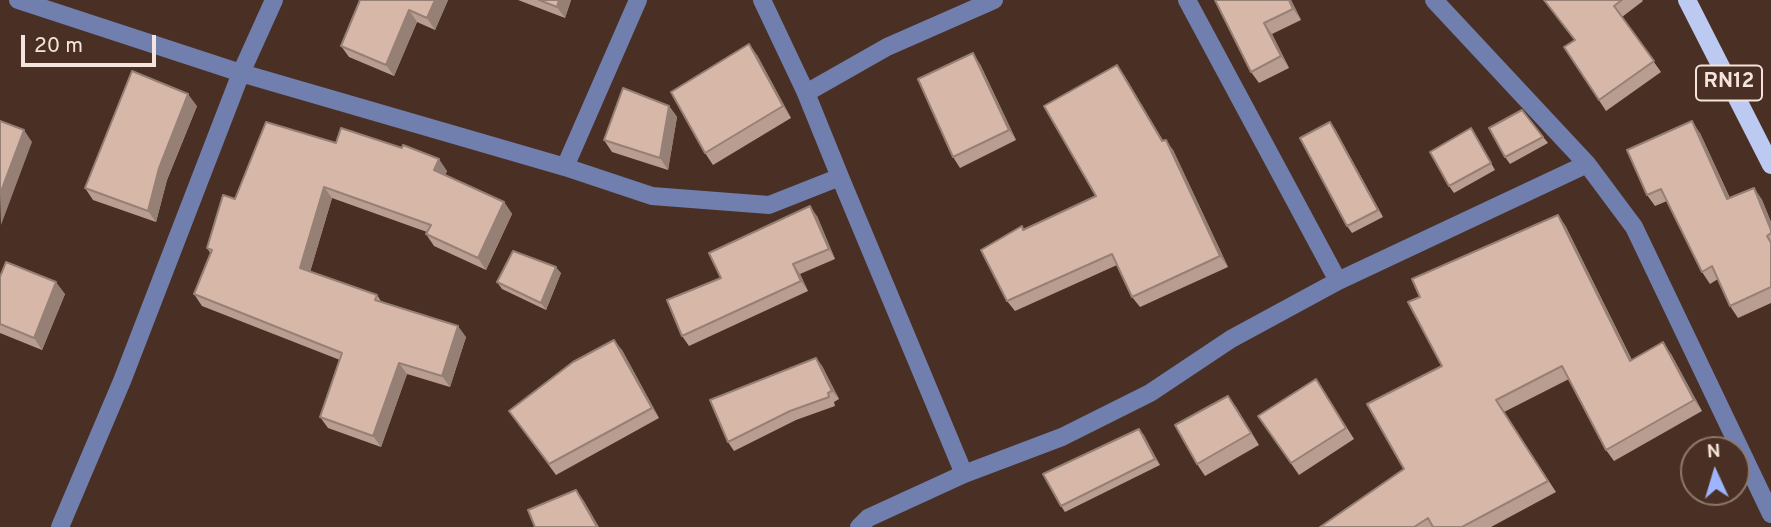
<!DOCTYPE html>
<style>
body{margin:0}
#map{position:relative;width:1771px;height:527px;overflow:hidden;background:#4a3024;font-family:Overpass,sans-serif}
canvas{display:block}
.north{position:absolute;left:1680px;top:436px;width:70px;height:70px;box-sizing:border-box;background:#4a3024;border:2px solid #8e786e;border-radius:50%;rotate:356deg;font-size:19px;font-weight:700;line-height:28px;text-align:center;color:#f5e4dc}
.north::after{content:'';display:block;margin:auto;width:24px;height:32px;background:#9eb4fd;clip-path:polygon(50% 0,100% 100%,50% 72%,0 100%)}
.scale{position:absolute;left:21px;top:35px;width:135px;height:32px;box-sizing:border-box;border:4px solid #f5e4dc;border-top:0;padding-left:9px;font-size:21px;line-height:24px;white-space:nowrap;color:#f5e4dc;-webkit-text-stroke:5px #4a3024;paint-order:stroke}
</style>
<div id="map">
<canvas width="1771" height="527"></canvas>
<div class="north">N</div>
<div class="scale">20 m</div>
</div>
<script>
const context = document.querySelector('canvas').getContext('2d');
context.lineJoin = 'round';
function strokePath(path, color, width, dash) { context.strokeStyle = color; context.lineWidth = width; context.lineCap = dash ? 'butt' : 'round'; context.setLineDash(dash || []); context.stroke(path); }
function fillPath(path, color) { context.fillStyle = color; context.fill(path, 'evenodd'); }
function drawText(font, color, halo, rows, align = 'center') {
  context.font = font + ' Overpass,sans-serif'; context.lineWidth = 7; context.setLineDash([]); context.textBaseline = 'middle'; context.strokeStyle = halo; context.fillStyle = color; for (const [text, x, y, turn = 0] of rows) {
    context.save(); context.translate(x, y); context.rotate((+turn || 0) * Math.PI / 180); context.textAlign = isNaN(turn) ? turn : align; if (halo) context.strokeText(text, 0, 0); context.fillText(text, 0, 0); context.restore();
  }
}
const minor = new Path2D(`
 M 18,0 L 241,73 L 565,167 L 652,196 L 769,205 L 840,177 L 806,93 L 762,0
 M 1187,0 L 1338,281
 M 1434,0 L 1587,164 L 1634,227 L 1771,514
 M 806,93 L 887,47 L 994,0
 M 565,167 L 638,0
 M 840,177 L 964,474
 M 60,527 L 122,381 L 241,73 L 274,0
 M 859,527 L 868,518 L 964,474 L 1062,437 L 1150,393 L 1231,339 L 1338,281 L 1587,164`);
const major = new Path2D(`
 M 1687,0 L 1771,165`);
const wall = new Path2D(`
 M 360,0 L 448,0 L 435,30 L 417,22 L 394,76 L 349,57 L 341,46 Z
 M 518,0 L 571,0 L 565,18 Z
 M 1215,0 L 1291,0 L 1301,20 L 1272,34 L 1289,68 L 1259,83 L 1251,72 Z
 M 1544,0 L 1642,0 L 1643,1 L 1622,17 L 1661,72 L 1606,111 L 1564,47 L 1575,41 Z
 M 757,55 L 791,118 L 713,165 L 705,153 Z
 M 980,64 L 1016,140 L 960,168 L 953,157 Z
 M 1124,75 L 1163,141 L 1173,150 L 1228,267 L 1140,307 L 1132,297 L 1117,265 L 1015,311 L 1007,301 L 1024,229 L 1096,196 Z
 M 197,106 L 167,180 L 156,222 L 93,200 L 85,188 Z
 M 669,106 L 677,117 L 668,170 L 612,152 L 604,140 Z
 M 1522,110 L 1548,143 L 1510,164 L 1505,157 Z
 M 1471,128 L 1495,170 L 1454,193 L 1449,186 Z
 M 1335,129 L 1383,217 L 1352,233 L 1347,226 Z
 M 1700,133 L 1730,198 L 1754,188 L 1762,200 L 1771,222 L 1771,303 L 1738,318 L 1730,306 L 1718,279 L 1710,284 L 1702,272 L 1667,201 L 1655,206 L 1647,195 Z
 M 336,143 L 447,171 L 445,175 L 504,202 L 512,214 L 486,270 L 434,246 L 426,234 L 427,232 L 332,198 L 310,272 L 377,295 L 382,303 L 466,337 L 450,387 L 407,374 L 381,447 L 328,428 L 320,417 L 340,360 L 202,306 L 194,294 L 211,254 L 207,248 L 235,199 Z
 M 1558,215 L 1566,227 L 1632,360 L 1671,354 L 1702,411 L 1614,461 L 1606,450 L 1569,379 L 1504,412 L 1556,492 L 1491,527 L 1320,527 L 1404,469 L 1442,366 Z
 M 817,216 L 835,259 L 800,274 L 808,291 L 689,346 L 682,336 Z
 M 561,273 L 546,310 L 502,289 L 497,282 Z
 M 0,277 L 65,294 L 42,350 L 0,333 Z
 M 622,350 L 659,418 L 556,475 L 509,411 Z
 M 816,358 L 822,366 L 839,399 L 834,402 L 835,406 L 796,420 L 734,451 L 728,442 Z
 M 1324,391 L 1354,439 L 1299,475 L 1258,416 Z
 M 1236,407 L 1259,445 L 1205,476 L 1197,464 Z
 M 1139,429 L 1160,465 L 1065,512 L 1061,506 Z`);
const shadedWall = new Path2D(`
 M 435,0 L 448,0 L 435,30 L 427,18 Z
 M 559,0 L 571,0 L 565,18 L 557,7 Z
 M 1289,0 L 1291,0 L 1301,20 L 1293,9 Z
 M 409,10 L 417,22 L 394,76 L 386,65 Z
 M 1264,23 L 1272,34 L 1289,68 L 1281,56 Z
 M 749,44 L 757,55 L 791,118 L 783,106 Z
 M 973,53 L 980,64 L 1016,140 L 1009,130 Z
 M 1117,65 L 1124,75 L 1170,152 L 1162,141 Z
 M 188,94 L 197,106 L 167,180 L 156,222 L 148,211 L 159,168 Z
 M 669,106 L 677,117 L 668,170 L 660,158 Z
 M 1692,121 L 1700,133 L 1735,210 L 1727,199 Z
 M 1330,122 L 1335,129 L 1383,217 L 1378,210 Z
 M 24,130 L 32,142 L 1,225 L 0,194 Z
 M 1166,140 L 1173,150 L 1228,267 L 1220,256 Z
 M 439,159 L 447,171 L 442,182 L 434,170 Z
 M 324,187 L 332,198 L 308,279 L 300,268 Z
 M 1754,188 L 1762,200 L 1771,222 L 1771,230 Z
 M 504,202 L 512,214 L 486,270 L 478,258 Z
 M 810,206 L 817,216 L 835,259 L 829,249 Z
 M 1558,215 L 1566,227 L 1638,373 L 1630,361 Z
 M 793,264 L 800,274 L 808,291 L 801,281 Z
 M 556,267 L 561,273 L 546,310 L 541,303 Z
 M 56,282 L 65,294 L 42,350 L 34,338 Z
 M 458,326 L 466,337 L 450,387 L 442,376 Z
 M 614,340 L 622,350 L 659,418 L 652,408 Z
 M 1663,342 L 1671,354 L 1702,411 L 1694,400 Z
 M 816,358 L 822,366 L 839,399 L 832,391 Z
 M 399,363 L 407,374 L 381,447 L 373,436 Z
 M 1228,396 L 1236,407 L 1259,445 L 1251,433 Z
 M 1139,429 L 1144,435 L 1160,465 L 1155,459 Z
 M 576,490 L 584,501 L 599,527 L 597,527 Z`);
const building = new Path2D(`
 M 360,0 L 435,0 L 427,18 L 409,10 L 386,65 L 341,46 Z
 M 539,0 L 559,0 L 557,7 Z
 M 1215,0 L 1289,0 L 1293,9 L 1264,23 L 1281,56 L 1251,72 Z
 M 1544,0 L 1622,0 L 1614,6 L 1654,61 L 1599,100 L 1564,47 L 1575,40 Z
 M 749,44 L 783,106 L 705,153 L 671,92 Z
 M 973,53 L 1009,130 L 953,157 L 918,79 Z
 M 1117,65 L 1162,141 L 1166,140 L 1220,256 L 1132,297 L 1112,254 L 1007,301 L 981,250 L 1022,226 L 1023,230 L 1096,196 L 1044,106 Z
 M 132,71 L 188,94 L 159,168 L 148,211 L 85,188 Z
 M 623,88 L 669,106 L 660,158 L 604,140 Z
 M 1522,110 L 1543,137 L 1505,157 L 1489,128 Z
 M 0,121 L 24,130 L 0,194 Z
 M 1692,121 L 1727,199 L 1754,188 L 1771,230 L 1771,233 L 1767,236 L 1771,243 L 1771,287 L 1730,306 L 1712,266 L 1702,272 L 1661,189 L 1647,195 L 1627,150 Z
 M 266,122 L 336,143 L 341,128 L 402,148 L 403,145 L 439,159 L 434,170 L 504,202 L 478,258 L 426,234 L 431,225 L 324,187 L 300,268 L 377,295 L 375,300 L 458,326 L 442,376 L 399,363 L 373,436 L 320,417 L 342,353 L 194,294 L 212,250 L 207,248 L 223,195 L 235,199 Z
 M 1330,122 L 1378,210 L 1347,226 L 1300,138 Z
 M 1471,128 L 1491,163 L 1449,186 L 1430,152 Z
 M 810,206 L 829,249 L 793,264 L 801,281 L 682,336 L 667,300 L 721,278 L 709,253 Z
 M 1558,215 L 1630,361 L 1663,342 L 1694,400 L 1606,450 L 1562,366 L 1496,400 L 1548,481 L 1462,527 L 1433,527 L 1428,518 L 1414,527 L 1320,527 L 1404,469 L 1367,404 L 1442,366 L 1408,302 L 1420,297 L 1412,279 Z
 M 513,251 L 556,267 L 541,303 L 497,282 Z
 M 6,262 L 56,282 L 34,338 L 0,324 L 0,277 Z
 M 614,340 L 652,408 L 549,464 L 509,411 L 573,362 Z
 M 816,358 L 832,391 L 828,393 L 829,397 L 790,411 L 728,442 L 710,400 Z
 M 1316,379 L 1346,428 L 1291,463 L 1258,416 Z
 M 1228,396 L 1251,433 L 1197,464 L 1175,425 Z
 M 1139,429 L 1155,459 L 1061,506 L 1043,474 Z
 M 576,490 L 597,527 L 535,527 L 528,510 Z`);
const shields = [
 [1729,83,66]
];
const shieldNames = [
 ["RN12",1729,83]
];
strokePath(minor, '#707fae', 18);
strokePath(major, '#bcc9f0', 18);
fillPath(wall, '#b99d90');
fillPath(shadedWall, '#968076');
fillPath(building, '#d7b7a8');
strokePath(building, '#968076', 2);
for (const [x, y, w] of shields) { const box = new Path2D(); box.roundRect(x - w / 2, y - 17.5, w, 35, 5); context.fillStyle = '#4a3024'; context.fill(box); strokePath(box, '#f5e4dc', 2); }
drawText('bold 21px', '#f5e4dc', null, shieldNames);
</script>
